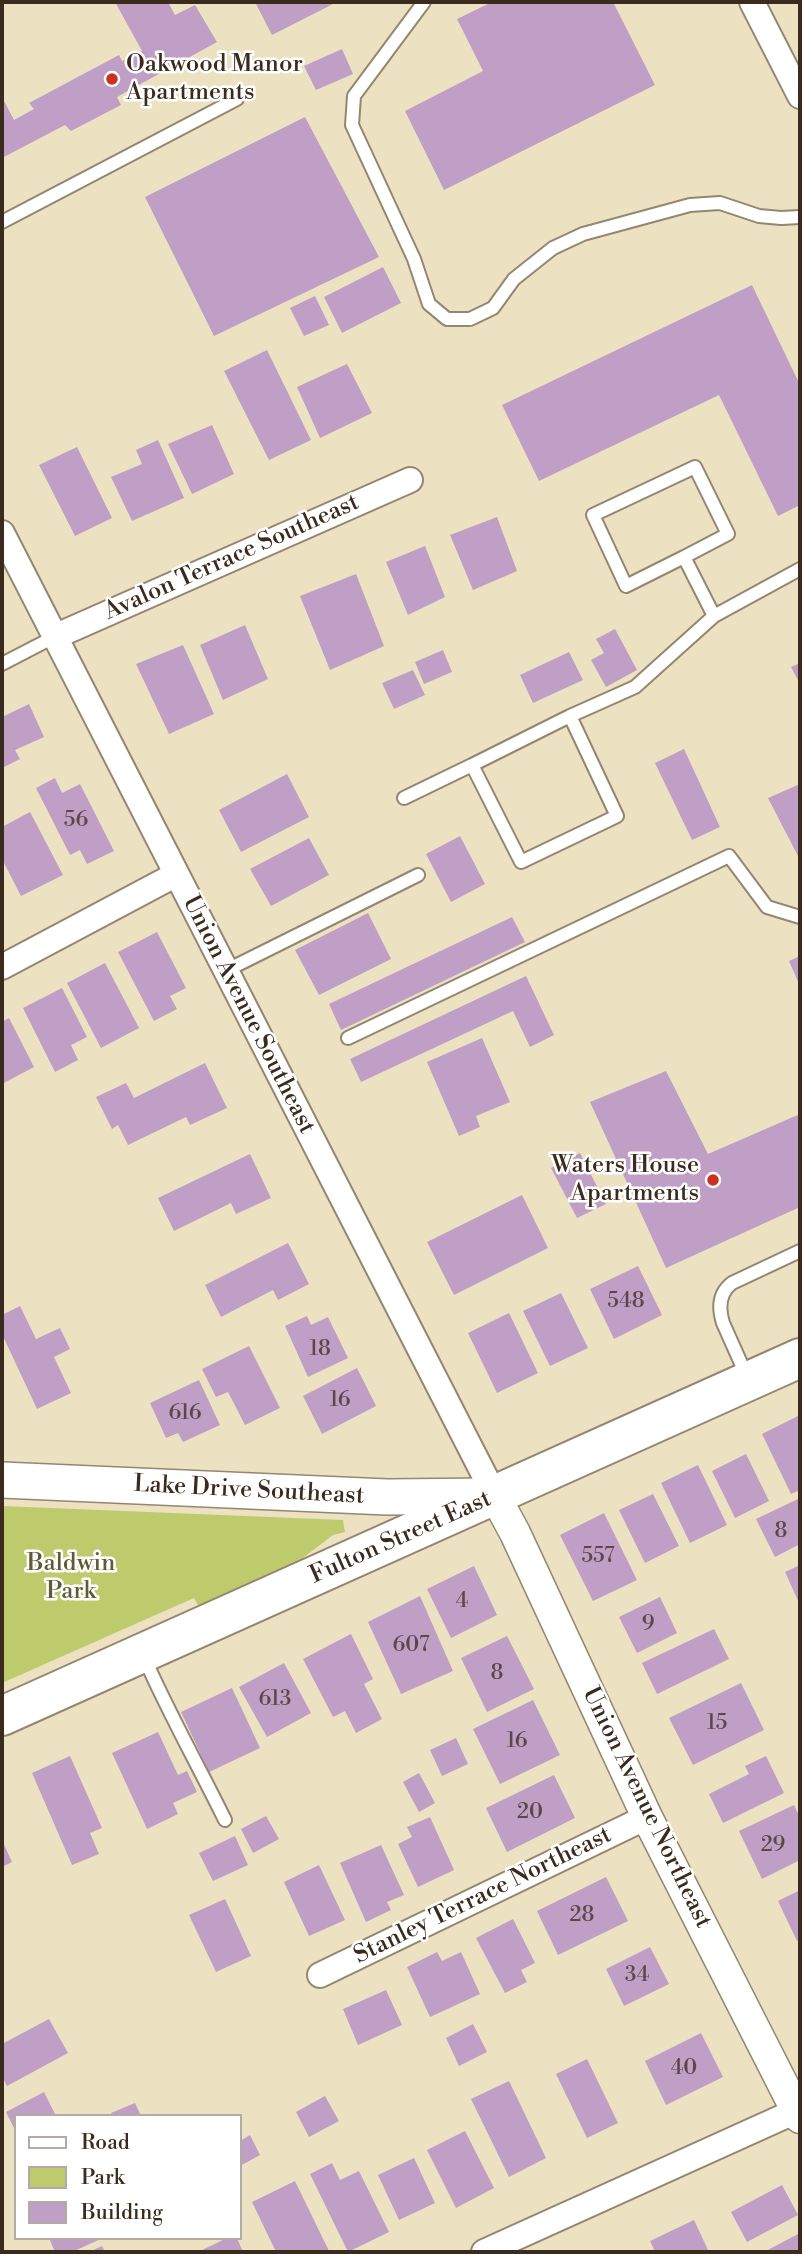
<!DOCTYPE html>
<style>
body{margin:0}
#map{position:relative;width:802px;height:2254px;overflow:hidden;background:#ece2c2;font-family:"Libre Bodoni",serif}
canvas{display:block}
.frame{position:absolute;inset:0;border:4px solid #3b2a1e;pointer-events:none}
.legend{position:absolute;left:14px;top:2114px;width:228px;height:126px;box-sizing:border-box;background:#fff;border:2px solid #b1aaa5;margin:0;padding:9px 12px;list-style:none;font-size:21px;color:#3b2a1e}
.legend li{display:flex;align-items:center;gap:14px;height:35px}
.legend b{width:35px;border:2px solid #b1aaa5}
</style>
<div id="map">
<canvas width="802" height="2254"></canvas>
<div class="frame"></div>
<ul class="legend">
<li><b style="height:9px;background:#fff"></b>Road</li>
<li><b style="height:19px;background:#becb6d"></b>Park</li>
<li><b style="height:19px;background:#bf9fc5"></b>Building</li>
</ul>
</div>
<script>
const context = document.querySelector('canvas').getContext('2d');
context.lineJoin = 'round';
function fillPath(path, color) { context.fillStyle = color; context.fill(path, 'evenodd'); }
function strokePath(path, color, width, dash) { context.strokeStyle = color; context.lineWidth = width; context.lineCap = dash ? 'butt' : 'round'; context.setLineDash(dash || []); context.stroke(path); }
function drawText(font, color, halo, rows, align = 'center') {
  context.font = font + ' "Libre Bodoni",serif'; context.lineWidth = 5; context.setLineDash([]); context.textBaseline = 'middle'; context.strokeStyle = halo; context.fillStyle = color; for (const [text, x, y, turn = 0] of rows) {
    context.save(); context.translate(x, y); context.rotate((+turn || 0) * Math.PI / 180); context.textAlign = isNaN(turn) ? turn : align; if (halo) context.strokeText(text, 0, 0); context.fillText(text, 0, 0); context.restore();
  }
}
const green = new Path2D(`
 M 2,1506 L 343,1520 L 345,1532 L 333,1535 L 295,1564 L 199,1607 L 194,1598 L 2,1683 Z`);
const building = new Path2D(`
 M 115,2 L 168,2 L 175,15 L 195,5 L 217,42 L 117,97 L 121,105 L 71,131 L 65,125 L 2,158 L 2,97 L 14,120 L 34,109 L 29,103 L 119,55 L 122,61 L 142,51 Z
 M 255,2 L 337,2 L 272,35 Z
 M 492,2 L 613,2 L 655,85 L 444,190 L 405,111 L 483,71 L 457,19 Z
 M 342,49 L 353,74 L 316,90 L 304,66 Z
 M 305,117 L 379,257 L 214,336 L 145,197 Z
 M 383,267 L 401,303 L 342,333 L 324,297 Z
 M 752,285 L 800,385 L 800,505 L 778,516 L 719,395 L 539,481 L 502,405 Z
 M 315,296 L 329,325 L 304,336 L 290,308 Z
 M 267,350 L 311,440 L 269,460 L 224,371 Z
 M 347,364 L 372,413 L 320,438 L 297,387 Z
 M 212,425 L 234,474 L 192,494 L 168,444 Z
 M 158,440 L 184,498 L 132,521 L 111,477 L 142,464 L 136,450 Z
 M 77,447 L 112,518 L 75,536 L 39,465 Z
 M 497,517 L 517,571 L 473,590 L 450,535 Z
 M 425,546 L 445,597 L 408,615 L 386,562 Z
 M 356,574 L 384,646 L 330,670 L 300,596 Z
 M 245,625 L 268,679 L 223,700 L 200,645 Z
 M 615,629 L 637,670 L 606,687 L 591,660 L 604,653 L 596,639 Z
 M 183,645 L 214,714 L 169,734 L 136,664 Z
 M 443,650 L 452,672 L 424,684 L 415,662 Z
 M 569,652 L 583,680 L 533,703 L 520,675 Z
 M 800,663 L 800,684 L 791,667 Z
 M 413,670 L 425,695 L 394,709 L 382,683 Z
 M 29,704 L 44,737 L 15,750 L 20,759 L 2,768 L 2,717 Z
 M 684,749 L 720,827 L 692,840 L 655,763 Z
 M 287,774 L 309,817 L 241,852 L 219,810 Z
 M 55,778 L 62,793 L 80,784 L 114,851 L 87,864 L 80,850 L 70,855 L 36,788 Z
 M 800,784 L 800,860 L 768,798 Z
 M 30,812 L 63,875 L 21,896 L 2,859 L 2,827 Z
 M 460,836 L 485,884 L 451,902 L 426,854 Z
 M 309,838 L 329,875 L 271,906 L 250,869 Z
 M 368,913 L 391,959 L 319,995 L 295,950 Z
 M 512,917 L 525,942 L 341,1030 L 329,1004 Z
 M 157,932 L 186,988 L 170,996 L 177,1009 L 154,1021 L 118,952 Z
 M 800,956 L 800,986 L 789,961 Z
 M 105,963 L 139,1028 L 101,1048 L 67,983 Z
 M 526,976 L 554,1035 L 530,1047 L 513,1011 L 361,1082 L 350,1059 Z
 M 62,988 L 87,1037 L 71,1045 L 78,1060 L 55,1072 L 23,1008 Z
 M 9,1018 L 34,1067 L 2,1084 L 2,1022 Z
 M 482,1038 L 510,1102 L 476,1116 L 480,1127 L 459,1136 L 427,1062 Z
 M 205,1063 L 227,1108 L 190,1125 L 186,1117 L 128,1145 L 118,1125 L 112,1129 L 96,1097 L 126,1083 L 134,1098 Z
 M 666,1071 L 708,1154 L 800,1114 L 800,1207 L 666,1268 L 590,1102 Z
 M 580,1153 L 606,1204 L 577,1218 L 551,1168 Z
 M 250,1154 L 271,1198 L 236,1214 L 231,1203 L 174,1231 L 158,1198 Z
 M 522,1195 L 548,1248 L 454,1295 L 427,1242 Z
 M 288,1243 L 309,1284 L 278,1300 L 273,1290 L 221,1317 L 205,1285 Z
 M 638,1266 L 662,1315 L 614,1339 L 590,1289 Z
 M 561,1293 L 588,1348 L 550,1366 L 523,1311 Z
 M 20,1306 L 36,1339 L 60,1328 L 70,1349 L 54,1357 L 71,1393 L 37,1409 L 2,1334 L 2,1315 Z
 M 509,1313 L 538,1373 L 497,1393 L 468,1333 Z
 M 307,1316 L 311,1325 L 328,1317 L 348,1358 L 308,1377 L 285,1326 Z
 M 249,1346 L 280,1408 L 245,1425 L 228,1392 L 216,1397 L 202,1369 Z
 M 357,1368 L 376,1406 L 322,1434 L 303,1396 Z
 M 199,1380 L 220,1425 L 183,1442 L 178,1433 L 166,1438 L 150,1403 Z
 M 800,1415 L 800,1490 L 791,1494 L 762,1434 Z
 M 746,1454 L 769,1501 L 735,1518 L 712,1471 Z
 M 698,1465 L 727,1525 L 690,1543 L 661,1483 Z
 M 653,1494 L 679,1546 L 645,1563 L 619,1510 Z
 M 800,1498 L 800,1544 L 775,1557 L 756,1519 Z
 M 604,1513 L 637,1580 L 593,1601 L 560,1535 Z
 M 800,1565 L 800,1605 L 785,1572 Z
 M 474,1566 L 497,1615 L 451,1638 L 427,1589 Z
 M 420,1596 L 453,1671 L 401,1694 L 368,1622 Z
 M 660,1597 L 677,1633 L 637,1653 L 619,1617 Z
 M 714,1629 L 729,1659 L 657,1694 L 642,1663 Z
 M 351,1634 L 373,1679 L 364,1684 L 382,1719 L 356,1733 L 345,1711 L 333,1717 L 303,1659 Z
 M 507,1636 L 534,1689 L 487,1712 L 461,1658 Z
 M 284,1663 L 311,1713 L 267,1737 L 239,1687 Z
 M 741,1683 L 764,1730 L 693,1765 L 669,1718 Z
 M 232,1688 L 260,1748 L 209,1772 L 181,1712 Z
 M 533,1700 L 560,1755 L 500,1784 L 473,1729 Z
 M 158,1732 L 178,1775 L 187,1771 L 197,1792 L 173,1803 L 178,1814 L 147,1829 L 112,1753 Z
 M 456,1738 L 468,1764 L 442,1776 L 430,1750 Z
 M 70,1756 L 102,1828 L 90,1833 L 99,1854 L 72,1865 L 32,1773 Z
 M 766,1756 L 784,1793 L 723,1823 L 709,1794 L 749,1774 L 745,1766 Z
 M 419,1773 L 435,1803 L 419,1812 L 403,1782 Z
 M 554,1775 L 575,1818 L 507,1852 L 486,1808 Z
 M 794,1805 L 800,1818 L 800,1860 L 762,1879 L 739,1831 Z
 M 266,1816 L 279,1839 L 253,1853 L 241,1829 Z
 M 430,1817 L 454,1870 L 418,1887 L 398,1844 L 412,1837 L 407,1827 Z
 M 235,1836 L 248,1865 L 213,1881 L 199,1853 Z
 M 2,1840 L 12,1862 L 2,1867 Z
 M 381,1845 L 404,1895 L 387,1902 L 391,1910 L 366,1922 L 340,1863 Z
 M 319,1865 L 345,1920 L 309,1936 L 284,1882 Z
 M 606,1877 L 628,1921 L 558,1955 L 537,1911 Z
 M 800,1890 L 800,1939 L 797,1941 L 778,1901 Z
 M 225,1899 L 251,1956 L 216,1972 L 189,1915 Z
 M 513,1919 L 535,1963 L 521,1970 L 527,1982 L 505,1993 L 476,1938 Z
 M 650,1947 L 669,1984 L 624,2006 L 606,1969 Z
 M 437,1952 L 442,1961 L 461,1952 L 480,1994 L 430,2017 L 407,1967 Z
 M 386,1990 L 402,2025 L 358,2045 L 343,2009 Z
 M 49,2019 L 68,2053 L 7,2086 L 2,2076 L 2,2044 Z
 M 473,2024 L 487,2052 L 459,2066 L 446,2038 Z
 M 701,2033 L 723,2077 L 666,2105 L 645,2061 Z
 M 587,2059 L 618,2123 L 587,2138 L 556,2074 Z
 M 509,2081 L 546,2158 L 509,2177 L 471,2099 Z
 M 44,2092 L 56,2116 L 16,2116 L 16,2132 L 6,2112 Z
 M 325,2096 L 339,2121 L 309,2137 L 296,2112 Z
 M 135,2103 L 141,2116 L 112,2116 L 111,2113 Z
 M 465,2131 L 494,2188 L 456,2208 L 427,2150 Z
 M 250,2135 L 260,2155 L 240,2166 L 240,2141 Z
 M 414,2158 L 435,2203 L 399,2220 L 378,2175 Z
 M 332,2163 L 340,2180 L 359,2171 L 389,2232 L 348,2252 L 310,2174 Z
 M 295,2181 L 329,2251 L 327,2252 L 276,2252 L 252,2202 Z
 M 782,2185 L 798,2215 L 747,2242 L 731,2212 Z
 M 694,2220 L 709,2252 L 655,2252 L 650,2241 Z
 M 800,2233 L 800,2252 L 764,2252 Z
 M 49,2238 L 103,2238 L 72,2252 L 55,2252 Z
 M 227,2238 L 237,2238 L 243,2252 L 198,2252 Z
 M 102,2246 L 105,2252 L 89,2252 Z`);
const service = new Path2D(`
 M 424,2 L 354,96 L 352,125 L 414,259 L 429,304 L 447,319 L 470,319 L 493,308 L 514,279 L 553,248 L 583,234 L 690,205 L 720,203 L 759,216 L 781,218 L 800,217
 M 2,222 L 237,99
 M 684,557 L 626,586 L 593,515 L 695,467 L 728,534 L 684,557 L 714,616
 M 2,664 L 54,637
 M 570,716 L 617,816 L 521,862 L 472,765 L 570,716 L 635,687 L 714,616 L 800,569
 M 404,798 L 472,765
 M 225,971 L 418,875
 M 348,1038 L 729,856 L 767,907 L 800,917
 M 748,1379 L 723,1323 C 718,1307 719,1293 732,1283 L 800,1251
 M 144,1657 C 168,1712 198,1765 225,1820`);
const minor = new Path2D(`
 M 752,2 L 800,96
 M 2,533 L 495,1496
 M 54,637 L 410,480
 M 2,967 L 175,875
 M 320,1975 L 647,1817
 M 484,2252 L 796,2111`);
const tertiary = new Path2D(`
 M 495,1496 L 515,1533 L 647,1817 L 800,2118`);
const secondary = new Path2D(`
 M 2,1480 L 387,1497 L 491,1496`);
const primary = new Path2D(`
 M 2,1716 L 800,1358`);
const markers = [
 [112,79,7,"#c8321e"],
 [713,1180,7,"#c8321e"]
];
const numberNames = [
 ["56",76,821],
 ["548",626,1302],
 ["18",320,1350],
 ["16",340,1401],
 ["616",185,1414],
 ["8",781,1532],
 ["557",598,1557],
 ["4",462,1602],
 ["9",648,1625],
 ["607",411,1646],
 ["8",497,1674],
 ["613",275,1700],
 ["15",717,1724],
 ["16",517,1742],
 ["20",530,1813],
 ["29",773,1846],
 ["28",582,1916],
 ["34",637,1976],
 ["40",684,2069]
];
const poiNames = [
 ["Oakwood Manor",126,65],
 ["Apartments",126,93],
 ["Waters House",699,1166,"right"],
 ["Apartments",699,1194,"right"]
];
const streetNames = [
 ["Avalon Terrace Southeast",232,558,-24],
 ["Union Avenue Southeast",248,1015,63],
 ["Lake Drive Southeast",249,1491,3],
 ["Fulton Street East",401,1538,-24],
 ["Union Avenue Northeast",646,1808,64],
 ["Stanley Terrace Northeast",483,1896,-26]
];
const parkNames = [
 ["Baldwin",71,1564],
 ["Park",71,1592]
];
fillPath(green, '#becb6d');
fillPath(building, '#bf9fc5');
strokePath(service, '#948670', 16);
strokePath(minor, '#948670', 28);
strokePath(tertiary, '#948670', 33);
strokePath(secondary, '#948670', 38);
strokePath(primary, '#948670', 42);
strokePath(service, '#fff', 12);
strokePath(minor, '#fff', 24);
strokePath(tertiary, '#fff', 30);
strokePath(secondary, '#fff', 35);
strokePath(primary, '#fff', 38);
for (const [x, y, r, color] of markers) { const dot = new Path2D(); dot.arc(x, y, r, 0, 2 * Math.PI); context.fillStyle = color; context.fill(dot); strokePath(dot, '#fff', 2.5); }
drawText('21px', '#5c4748', null, numberNames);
drawText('24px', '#3b2a1e', '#fff', poiNames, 'left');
drawText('24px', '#3b2a1e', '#fff', streetNames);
drawText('24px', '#625a36', '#fff', parkNames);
</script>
